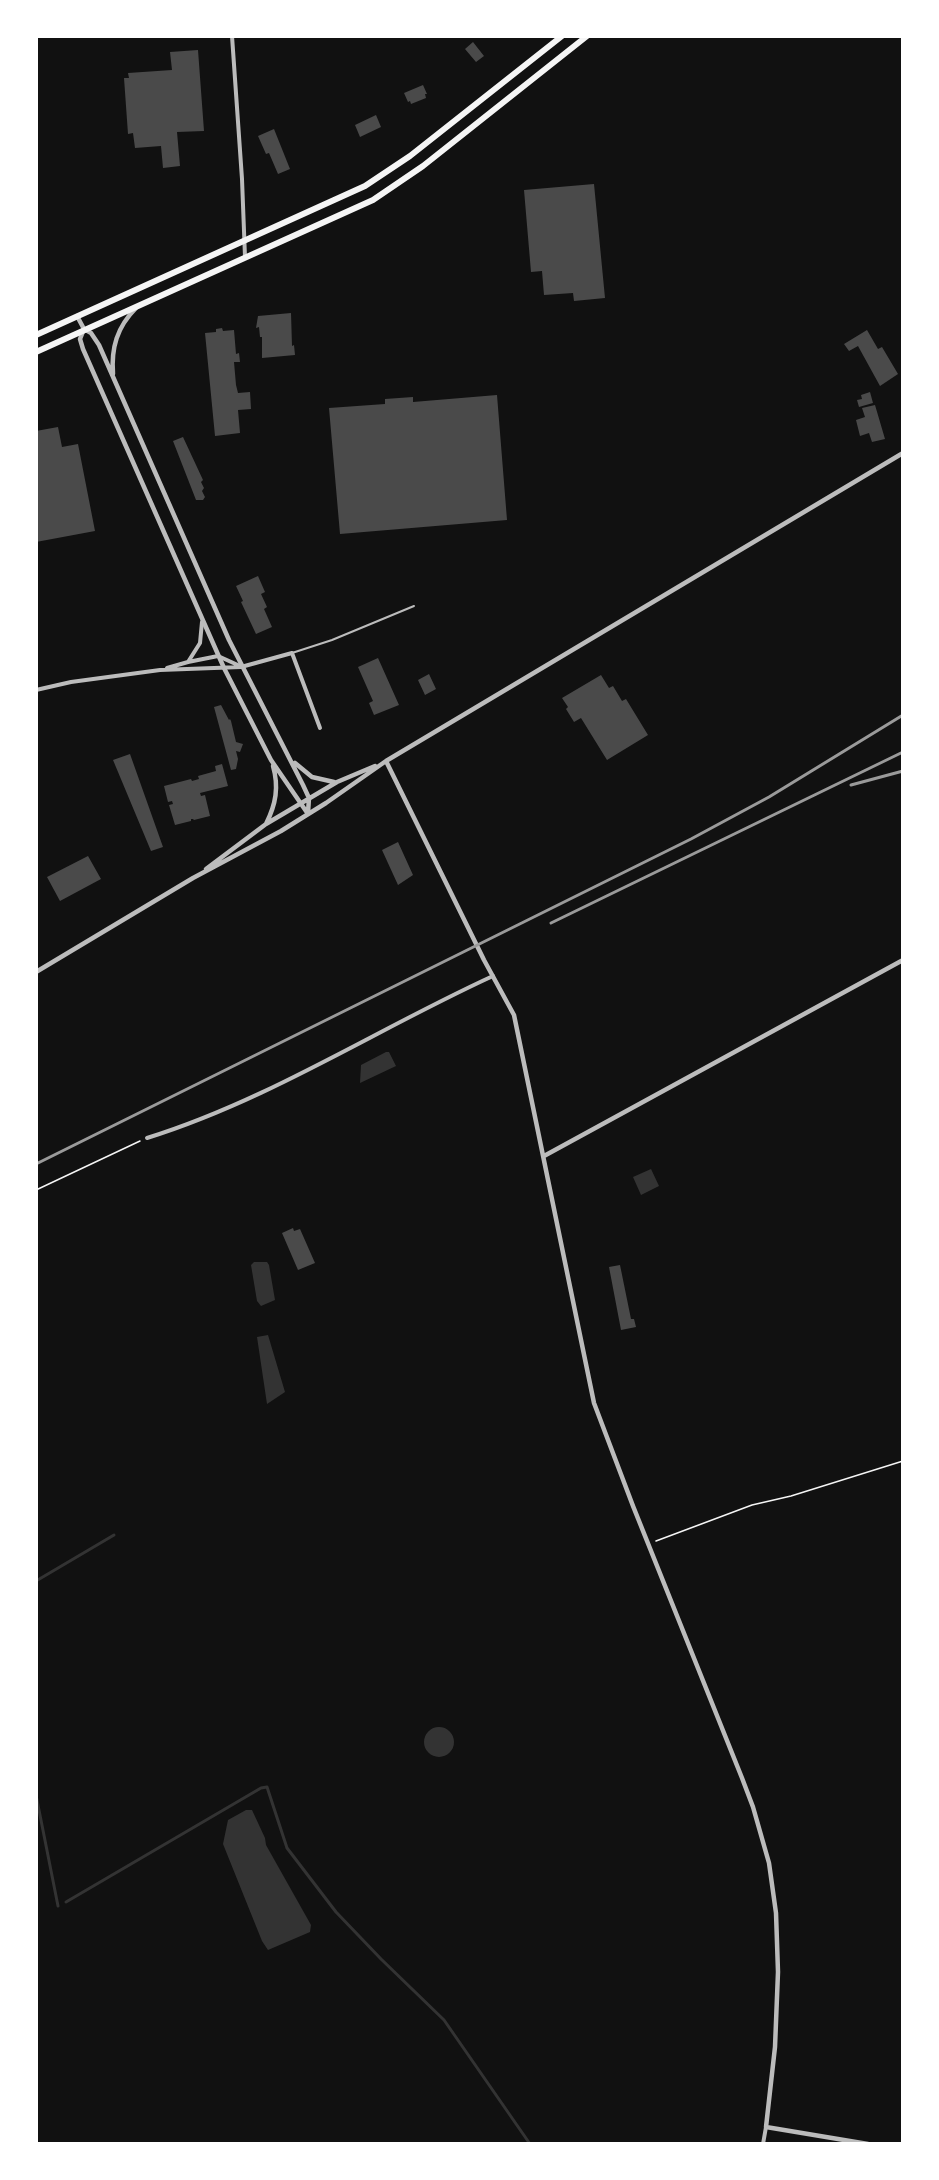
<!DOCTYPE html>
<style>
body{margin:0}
#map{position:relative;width:939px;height:2180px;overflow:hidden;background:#111;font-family:"IBM Plex Sans",sans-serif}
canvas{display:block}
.frame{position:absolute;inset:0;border:38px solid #fff;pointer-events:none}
</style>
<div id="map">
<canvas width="939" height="2180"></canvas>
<div class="frame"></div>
</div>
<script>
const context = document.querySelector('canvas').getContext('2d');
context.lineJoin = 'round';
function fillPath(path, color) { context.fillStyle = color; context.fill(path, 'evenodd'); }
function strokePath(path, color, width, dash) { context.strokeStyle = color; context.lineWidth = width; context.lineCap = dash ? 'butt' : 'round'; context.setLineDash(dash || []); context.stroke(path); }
const water = new Path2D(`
 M 386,1052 L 389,1052 L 396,1066 L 360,1083 L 361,1065 Z
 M 651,1169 L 659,1186 L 641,1195 L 633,1177 Z
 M 254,1262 L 267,1262 L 269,1265 L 275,1300 L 261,1306 L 257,1301 L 251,1265 Z
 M 268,1335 L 285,1392 L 267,1404 L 257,1337 Z
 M424 1742a15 15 0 1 1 30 0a15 15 0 1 1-30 0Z
 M 246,1810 L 252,1810 L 265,1838 L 266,1845 L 311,1925 L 310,1932 L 268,1950 L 262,1941 L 223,1844 L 228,1820 Z`);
const stream = new Path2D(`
 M 36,1581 L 114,1535
 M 36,1795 L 58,1906
 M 66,1902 L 261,1788 L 267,1787 L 287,1848 L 336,1912 L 381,1959 L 444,2020 L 530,2144`);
const building = new Path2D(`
 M 473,42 L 484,56 L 476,62 L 465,49 Z
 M 198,50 L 204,131 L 177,132 L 180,166 L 163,168 L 161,146 L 135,148 L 133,133 L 128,134 L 124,78 L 129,78 L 128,73 L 172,70 L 170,52 Z
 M 423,85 L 427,94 L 425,94 L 426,98 L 411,104 L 410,101 L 408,102 L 404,93 Z
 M 376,115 L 381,127 L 360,137 L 355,125 Z
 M 274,129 L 290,169 L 278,174 L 269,153 L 266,154 L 258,136 Z
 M 594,184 L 605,298 L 574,301 L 573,293 L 544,295 L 542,271 L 531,272 L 524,190 Z
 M 291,313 L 292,346 L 294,345 L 295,355 L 262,358 L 262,337 L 260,337 L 259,327 L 256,328 L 258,316 Z
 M 222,328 L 223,331 L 234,330 L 236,354 L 239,353 L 240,362 L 234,362 L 236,385 L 238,393 L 250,392 L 251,409 L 238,410 L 240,433 L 215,436 L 205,333 L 216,332 L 216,329 Z
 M 867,330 L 878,349 L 882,347 L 898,374 L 880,386 L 858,346 L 849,351 L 844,344 Z
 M 870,392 L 873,403 L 859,407 L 857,400 L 862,399 L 861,395 Z
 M 497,395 L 507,520 L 340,534 L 329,408 L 385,404 L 385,399 L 413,397 L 413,402 Z
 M 875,405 L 885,439 L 872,442 L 869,433 L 860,436 L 856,420 L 865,417 L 862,408 Z
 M 58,427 L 62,447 L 78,444 L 95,531 L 36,542 L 36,431 Z
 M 183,437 L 203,480 L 201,482 L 204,488 L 202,491 L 205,497 L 203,500 L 196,500 L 173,441 Z
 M 258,576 L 265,592 L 261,594 L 267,607 L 264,609 L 272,627 L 256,634 L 241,602 L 243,601 L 236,586 Z
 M 378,658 L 399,705 L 374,715 L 369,703 L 373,701 L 358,667 Z
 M 429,674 L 436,689 L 425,695 L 418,680 Z
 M 601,675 L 609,688 L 613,686 L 622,701 L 626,699 L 648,735 L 607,760 L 581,718 L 574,722 L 566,709 L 568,707 L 562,698 Z
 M 221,705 L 229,720 L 230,719 L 231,721 L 236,742 L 243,744 L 240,752 L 236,751 L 238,759 L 236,769 L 231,770 L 214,707 Z
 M 130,754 L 163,847 L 151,851 L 113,760 Z
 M 222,764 L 228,786 L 200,793 L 201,796 L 205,795 L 210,816 L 194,820 L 193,819 L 191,819 L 191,821 L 175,825 L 169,805 L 173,804 L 172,801 L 168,802 L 164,786 L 191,779 L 192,781 L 199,779 L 198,776 L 216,771 L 215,766 Z
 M 398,842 L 413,875 L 398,885 L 382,850 Z
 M 88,856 L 101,879 L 60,901 L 47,877 Z
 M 293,1228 L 294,1231 L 300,1229 L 315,1263 L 298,1270 L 282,1233 Z
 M 620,1265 L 631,1319 L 634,1319 L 636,1327 L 621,1330 L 609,1267 Z`);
const path = new Path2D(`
 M 36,1190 L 140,1141
 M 656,1541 L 752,1505 L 791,1496 L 903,1461`);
const service = new Path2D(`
 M 292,653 L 332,640 L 414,606`);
const minor = new Path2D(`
 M 232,36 L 242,179 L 245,257
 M 188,662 L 200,643 L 202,622
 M 167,668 L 188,662 L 218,656 L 240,666
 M 36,690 L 71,682 L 160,670 L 241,667 L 292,653 L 320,728
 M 147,1138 C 269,1100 377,1029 493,976
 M 763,2144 L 766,2127`);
const tertiary = new Path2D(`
 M 77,316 L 84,329 L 80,339 L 83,349 L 224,668 L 271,760 L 308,814
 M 84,329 L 91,333 L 99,345 L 229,640 L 303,785 L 309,798 L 308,813
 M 113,374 C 111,348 117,327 136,308
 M 386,761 L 484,960 L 514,1015 L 594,1403 L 633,1506 L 742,1778 L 753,1807 L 769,1863 L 776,1913 L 778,1972 L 775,2047 L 766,2127 L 868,2144
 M 295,763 L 312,777 L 334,782
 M 266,824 C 276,804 279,787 273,766
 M 206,869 L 266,824 L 337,782 L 375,766
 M 36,972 L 193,878 L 281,831 L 326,803 L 386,761 L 903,453
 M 544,1156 L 903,960`);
const primary = new Path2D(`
 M 36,335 L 365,186 L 410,156 L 562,36
 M 36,352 L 373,200 L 423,166 L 587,36`);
const rail = new Path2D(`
 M 851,785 L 903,771
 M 551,923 L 903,752
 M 36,1164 L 691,839 L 769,797 L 903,715`);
fillPath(water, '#333');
strokePath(stream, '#333', 3);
fillPath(building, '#4a4a4a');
strokePath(path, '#f5f5f5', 1.5);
strokePath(service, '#bcbcbc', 2);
strokePath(minor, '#bcbcbc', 4);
strokePath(tertiary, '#bcbcbc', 4.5);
strokePath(primary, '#f5f5f5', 6);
strokePath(rail, '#9a9a9a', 3);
</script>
